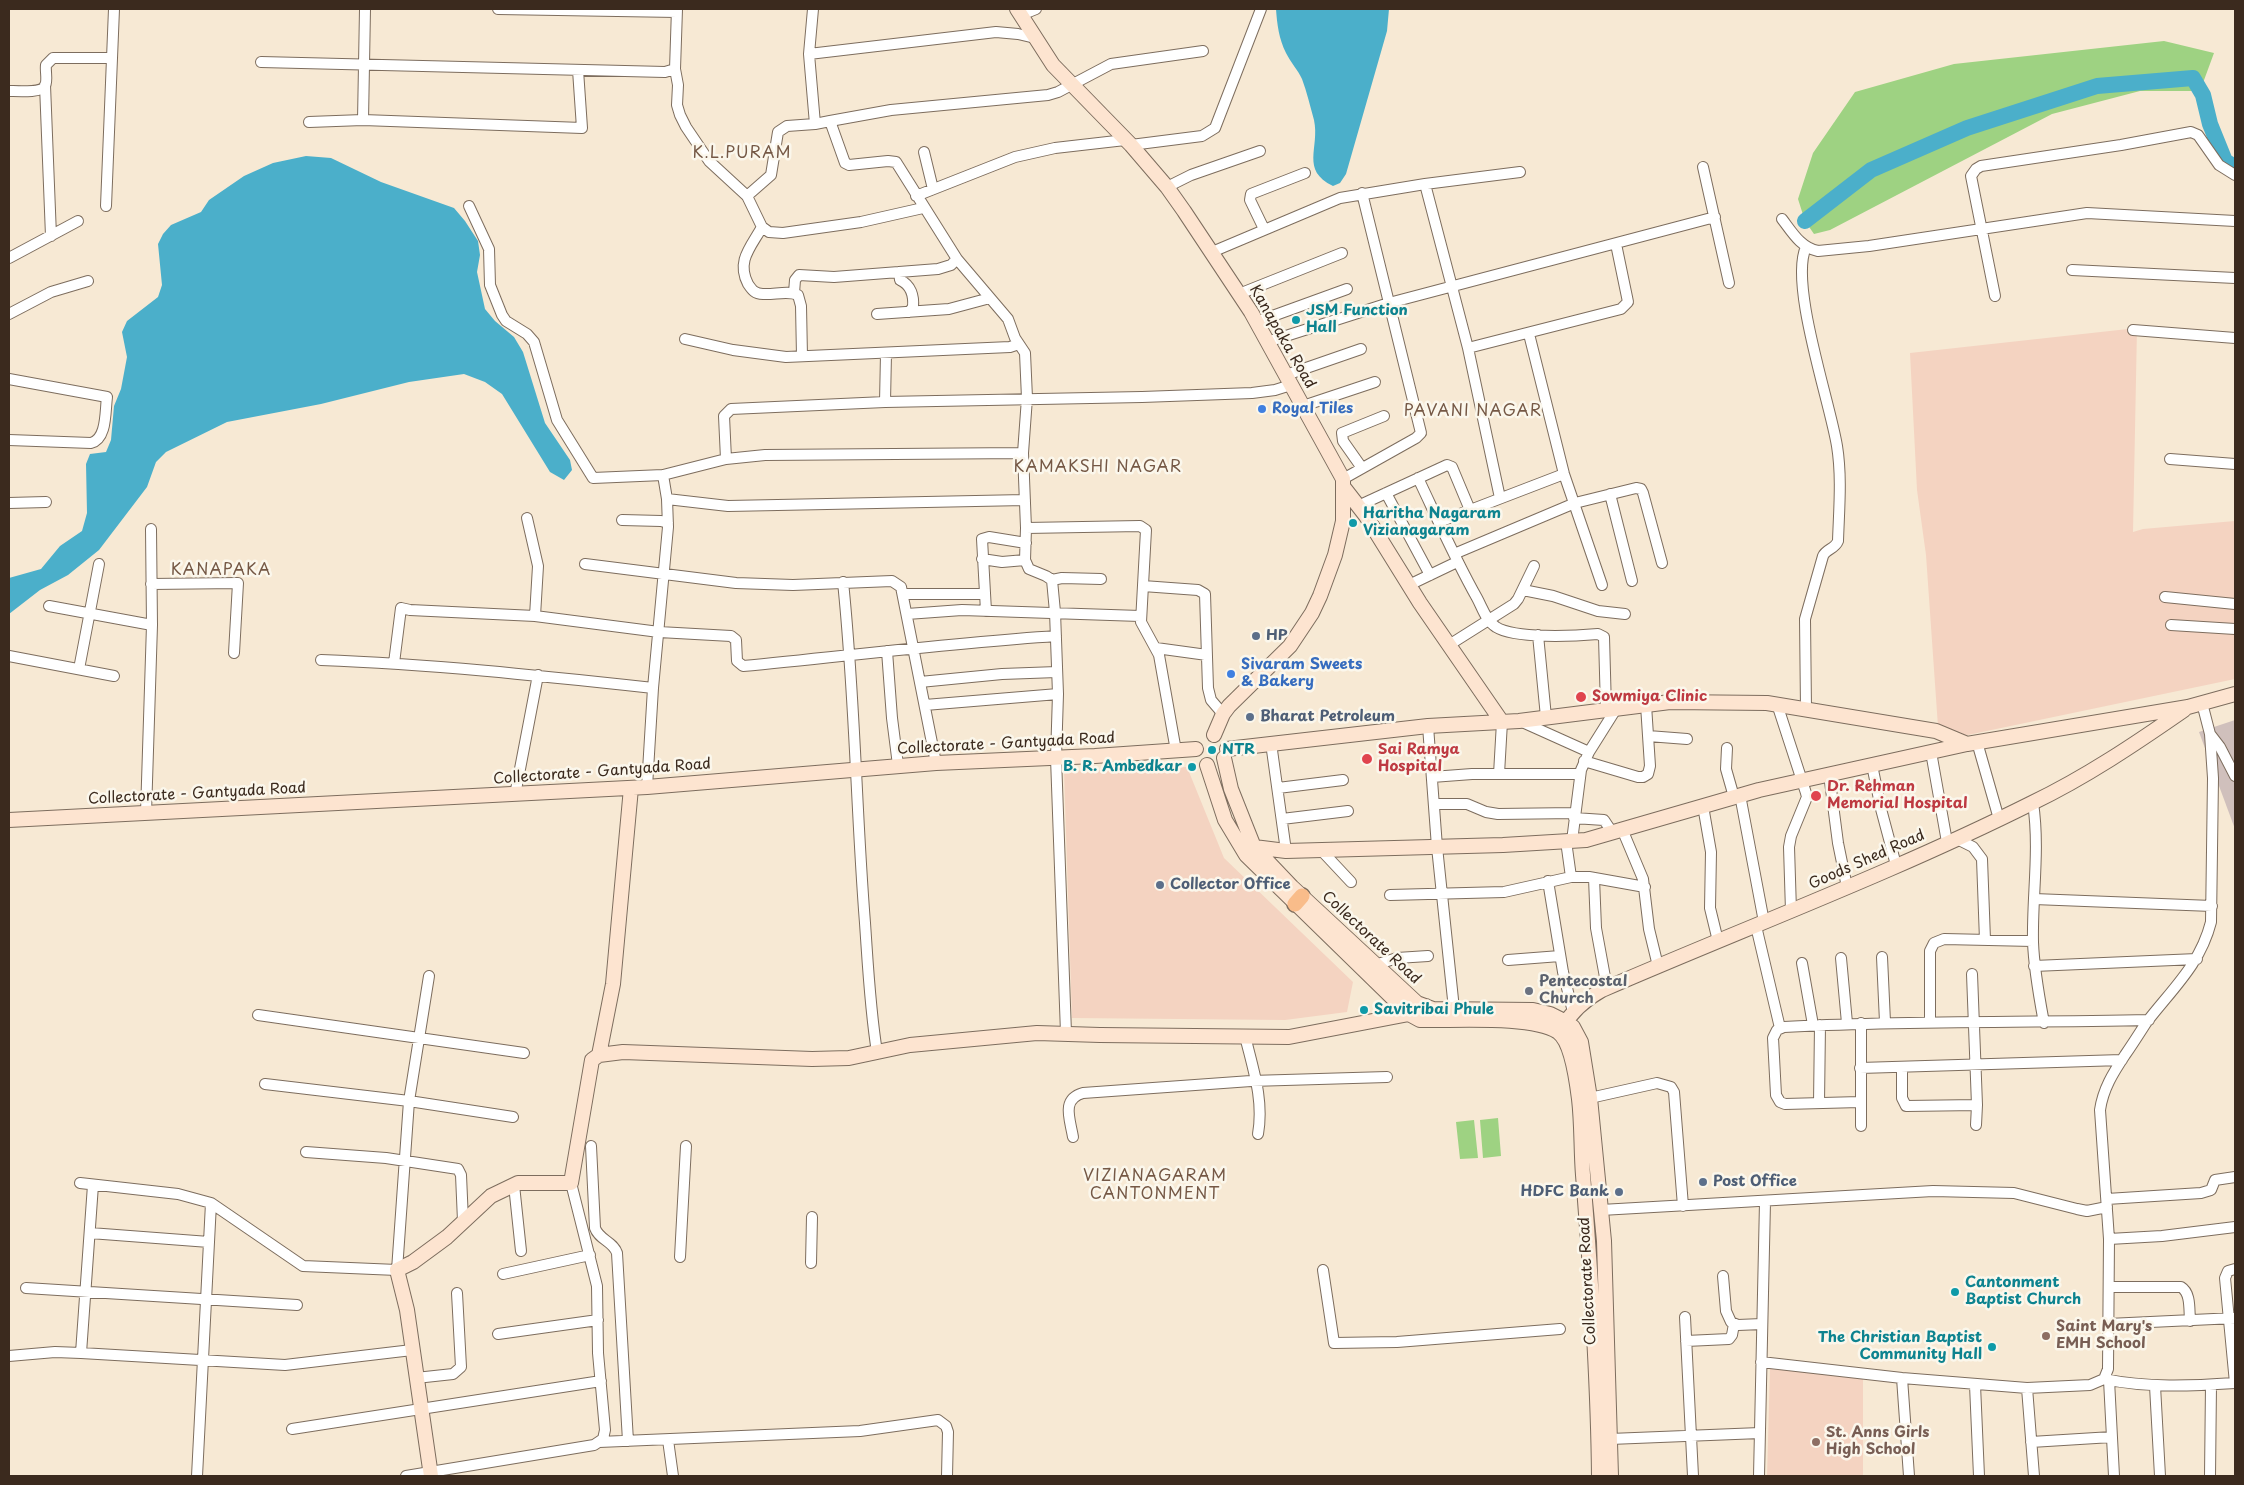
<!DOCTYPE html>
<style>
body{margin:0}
#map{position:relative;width:2244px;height:1485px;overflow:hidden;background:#f7e9d4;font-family:"Playpen Sans",sans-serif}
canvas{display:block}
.frame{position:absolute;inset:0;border:10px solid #3b2a1e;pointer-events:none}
</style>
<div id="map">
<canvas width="2244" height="1485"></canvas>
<div class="frame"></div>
</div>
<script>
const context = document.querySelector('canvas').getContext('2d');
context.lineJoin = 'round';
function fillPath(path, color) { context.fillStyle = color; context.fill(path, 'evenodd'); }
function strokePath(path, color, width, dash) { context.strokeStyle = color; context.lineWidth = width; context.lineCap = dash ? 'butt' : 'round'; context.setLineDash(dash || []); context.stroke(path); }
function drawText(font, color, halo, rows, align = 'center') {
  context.font = font + ' "Playpen Sans",sans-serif'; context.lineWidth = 5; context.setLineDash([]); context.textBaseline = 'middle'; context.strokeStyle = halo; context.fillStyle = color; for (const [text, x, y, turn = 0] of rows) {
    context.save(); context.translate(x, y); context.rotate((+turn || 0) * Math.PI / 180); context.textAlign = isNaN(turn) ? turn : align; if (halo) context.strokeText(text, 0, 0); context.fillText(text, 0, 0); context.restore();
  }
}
const built = new Path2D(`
 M 2137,328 L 2133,532 L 2143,529 L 2235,521 L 2235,679 L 1939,741 L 1926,555 L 1917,490 L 1910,353 Z
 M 1187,767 L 1224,858 L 1353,982 L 1347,1012 L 1285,1020 L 1072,1018 L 1064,771 Z
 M 1770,1369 L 1863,1377 L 1863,1476 L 1767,1476 Z`);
const industrial = new Path2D(`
 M 2235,720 L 2235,829 L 2199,732 Z`);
const green = new Path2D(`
 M 2164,41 L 2214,53 L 2200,91 L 2140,91 L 2052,114 L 1830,230 L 1814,234 L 1805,221 L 1798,199 L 1813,153 L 1855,92 L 1954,64 Z
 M 1498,1118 L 1501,1156 L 1483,1158 L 1480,1120 Z
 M 1474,1120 L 1478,1158 L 1460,1159 L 1456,1122 Z`);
const water = new Path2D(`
 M 1276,9 L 1389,9 L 1387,31 L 1346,174 L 1340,183 L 1333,186 C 1300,170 1320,148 1314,120 C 1310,106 1307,92 1302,79 C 1298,70 1291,63 1286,53 C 1279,39 1277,24 1276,9 Z
 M 306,156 L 331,158 L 381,182 L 454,208 L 465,221 L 478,241 L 480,255 L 477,272 L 485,309 L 495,321 L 514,337 L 523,352 L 545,423 L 570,460 L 572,470 L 564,480 L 550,472 L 502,394 L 485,382 L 464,374 L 409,382 L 321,404 L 227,422 L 166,452 L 156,462 L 147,487 L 99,550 L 68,575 L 40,590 L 9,614 L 9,578 L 41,569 L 60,546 L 82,531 L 87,513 L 86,464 L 90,454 L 106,452 L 111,440 L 114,406 L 121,389 L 127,357 L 122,332 L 127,321 L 158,297 L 162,285 L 158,244 L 163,234 L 171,225 L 201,212 L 209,200 L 244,176 L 273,163 Z`);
const river = new Path2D(`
 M 1805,221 L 1871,170 L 1967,128 L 2097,86 L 2193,78 L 2203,95 L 2210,124 L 2225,161 L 2235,167`);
const street = new Path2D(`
 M 498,9 L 677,12
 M 677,9 L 675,69 L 678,85 L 677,105 L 680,115 L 686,127 L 709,161 L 747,196 L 762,227 L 769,232 L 783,233 L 861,222 L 923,208
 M 813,9 L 809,54 L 815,124 L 830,121 L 845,163 L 849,165 L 888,161 L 896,162 L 957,259 L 1008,319 L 1015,338 L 1025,353 L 1027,398 L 1023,453 L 1026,528 L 1025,560 L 1029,569 L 1046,576 L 1052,580 L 1055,612 L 1058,694 L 1056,758 L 1066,1033
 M 1021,15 L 1036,9
 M 809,54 L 996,32 L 1018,34 L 1035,38
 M 261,62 L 665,72 L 675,69
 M 45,85 L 51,236
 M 9,91 C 16,91 42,93 45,86 C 48,80 45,71 46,65 L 53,58 L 112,58
 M 363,120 L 365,9
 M 830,121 L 891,110 L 1048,95 L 1058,92 L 1111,64 L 1203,51
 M 309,122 L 363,120 L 582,128 L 578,70
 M 1131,145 L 1202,136 L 1215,128 L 1261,9
 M 924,152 L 933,189
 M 1703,167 L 1729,283
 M 1425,184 L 1468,348 L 1500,498
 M 1167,187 L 1191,175 L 1260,151
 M 747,196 L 771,175 L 778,132 L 787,126 L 815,124
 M 916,196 L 1015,157 L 1055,148 L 1125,140
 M 106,206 L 114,9
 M 469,206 L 489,249 L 490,285 L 502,315 L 506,321 L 527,334 L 534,342 L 557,420 L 593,478 L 663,475 L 726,459 L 765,455 L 1023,453
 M 1782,219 C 1792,232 1801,248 1818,251 L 1869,246 L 2087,213 L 2235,221
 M 762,227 C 751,247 736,261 748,284 C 752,290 755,294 763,294 C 774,295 788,290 798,295 L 801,306 L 802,356
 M 1264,229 L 1250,200 L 1251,194 L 1305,173
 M 1806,247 C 1789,284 1830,402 1837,446 C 1842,477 1839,510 1838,541 C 1835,549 1826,549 1823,556 L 1805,619 L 1806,709
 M 1212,252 L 1340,198 L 1425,184 L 1520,172
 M 9,258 L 78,221
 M 2072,270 L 2235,278
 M 899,272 L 900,280 C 911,285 914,296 913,307 L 909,312
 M 794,293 L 795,280 L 799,275 L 834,277 L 938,269 L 951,265 L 957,259
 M 1239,294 L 1342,253
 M 1995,296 L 1971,176 L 1976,169 L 1981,166 L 2121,145 L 2191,132 L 2198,135 L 2219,165 L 2235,175
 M 9,314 L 51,292 L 88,281
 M 877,314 L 949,309 L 990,298
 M 1256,322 L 1347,289
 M 2133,330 L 2235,338
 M 1529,334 L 1564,474 L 1602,585
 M 685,339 L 733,350 L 786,357 L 1010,347 L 1019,344
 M 1267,342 L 1389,303 L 1715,217
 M 1468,348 L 1621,309 L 1628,302 L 1627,297 L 1616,244
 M 1286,375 L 1361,349
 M 9,379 L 107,397 C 105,412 107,439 91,443 L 9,440
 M 885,402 L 886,354
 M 1303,406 L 1375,382
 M 726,459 L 724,416 L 731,409 L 885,402 L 1142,397 L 1252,393 L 1275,390 L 1291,385
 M 2170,459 L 2235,464
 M 1362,468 L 1343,441 L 1342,433 L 1384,416
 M 1418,478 C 1437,518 1455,559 1477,598 C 1482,607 1486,621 1496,627 C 1515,639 1574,636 1598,634 L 1604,637 L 1606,709
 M 1343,479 L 1416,438 L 1421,433 L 1362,193
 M 1386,493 L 1430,575
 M 1610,494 L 1632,581
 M 667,499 L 728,506 L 1025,500
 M 9,503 L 46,502
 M 1358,506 L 1447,465 L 1452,467 L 1470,510
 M 527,518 L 538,566 L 535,616
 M 622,520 L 661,521 L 668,523
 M 1439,522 L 1564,474
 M 1026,528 L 1140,526 L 1146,530 L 1141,622 L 1159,655 L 1176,751
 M 1454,554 L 1575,503 L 1636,488 L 1641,489 L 1643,493 L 1662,563
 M 982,559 L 1002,562 L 1025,560
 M 585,564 L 736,583 L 793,585 L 892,581 L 901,587 L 936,763
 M 1052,580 L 1062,578 L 1101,579
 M 843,582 C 855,696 856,810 865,923 C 868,966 870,1009 877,1052
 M 151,584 L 238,583 L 234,653
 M 1409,585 L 1457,562
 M 1143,586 L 1198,590 L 1205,594 L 1208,688 L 1211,700 L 1223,714
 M 1523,590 L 1553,596 L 1598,611 L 1625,614
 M 903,594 L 985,594
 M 2165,597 L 2235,604
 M 49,606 L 152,625
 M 986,611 L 982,539 L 989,537 L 1026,543
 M 907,614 L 962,610 L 1140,616
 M 2171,625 L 2235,629
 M 1538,635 L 1546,717
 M 1449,645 L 1514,604 L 1518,599 L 1534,566
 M 1156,648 L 1207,655
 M 887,651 L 892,718 L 898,765
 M 9,656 L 114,676
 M 321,660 C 432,664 542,676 653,688
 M 394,663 L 401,608 L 410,610 L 535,616 L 659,632 L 731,636 L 736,640 L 737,661 L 743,666 C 847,656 951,643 1056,636
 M 79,669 L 99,564
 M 920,682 L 1002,674 L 1057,672
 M 1777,704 L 1806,793 L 1807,797 L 1791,836 L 1789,847 L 1791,911
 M 925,705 L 1058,694
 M 1520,721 L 1589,752
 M 1428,726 L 1437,847 L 1454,1009
 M 2210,734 L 2220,747 L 2235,776
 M 1648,736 L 1687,739
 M 1977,742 L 1999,819
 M 1271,743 L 1286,851
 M 1727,748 L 1726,769 L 1734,797
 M 1931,752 L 1947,842
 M 1584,761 L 1638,777 L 1643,777 L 1648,774 L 1650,766 L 1646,705
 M 1872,765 L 1881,809 L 1896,865
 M 1499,774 L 1502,722
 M 1829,774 L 1838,843 L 1847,887
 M 1432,777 L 1472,774 L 1580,774
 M 647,787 L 653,688 L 668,527 L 667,499 L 663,475
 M 1278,788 L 1343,780
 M 515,795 L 538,675
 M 1740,795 L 1764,922
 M 2033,803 C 2040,849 2032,896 2033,942 C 2034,970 2039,996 2044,1023
 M 1434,804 L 1467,804 L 1486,812 L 1498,814 L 1575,813
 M 1703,806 L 1711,852 L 1710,908 L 1718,941
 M 146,813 L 152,625 L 151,529
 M 1574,818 L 1604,820 L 1612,832
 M 1282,819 L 1348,811
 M 1622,829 L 1643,879 L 1649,929 L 1658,966
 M 1955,838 L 1973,847 L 1982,859 L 1985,940
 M 1566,841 L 1571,877
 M 1572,841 L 1581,770 L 1589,752 L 1616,709
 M 1321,850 L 1351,882
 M 1594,878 L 1596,928 L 1607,988
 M 1548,881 L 1563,972 L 1573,1012
 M 1390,895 L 1504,892 L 1571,877 L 1589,877 L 1645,887
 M 2034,899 L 2212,906
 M 1756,926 L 1780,1028
 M 1882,957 L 1885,1022
 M 1841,958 L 1847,1023
 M 1508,960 L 1560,956
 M 1802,963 L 1813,1025
 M 1375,965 L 1397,958 L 1428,956
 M 2034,966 L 2197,959
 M 1972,974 L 1977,1105 L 1976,1125
 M 258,1015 L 524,1053
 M 1930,1022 L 1930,951 L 1934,943 L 1944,939 L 2033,941
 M 1245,1036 C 1253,1069 1264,1100 1258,1134
 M 1902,1067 L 1902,1098 L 1906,1106 L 1977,1105
 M 1860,1068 L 2122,1060
 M 265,1084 L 409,1101 L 513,1117
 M 1590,1098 L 1657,1083 L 1671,1087 L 1674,1092 L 1683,1206
 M 1860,1102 L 1785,1104 L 1780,1102 L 1776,1095 L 1773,1038 L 1777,1030 L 1784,1027 C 1906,1020 2027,1023 2149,1020
 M 1819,1103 L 1820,1025
 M 1861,1126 L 1861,1023
 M 1073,1137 C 1070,1119 1061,1099 1083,1093 L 1251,1081 L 1387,1077
 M 591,1146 L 595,1228 C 599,1240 613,1241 617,1253 L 628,1441
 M 306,1152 L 386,1158 L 458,1169 L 461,1175 L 463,1221
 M 80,1183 L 178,1194 L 211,1203 L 303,1266 L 397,1270 L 409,1101 L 429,976
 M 514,1185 L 521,1251
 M 2107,1199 L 2201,1193 L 2211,1190 L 2215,1180 L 2235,1177
 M 1601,1210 L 1933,1191 L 2014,1193 L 2077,1209 L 2087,1211 L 2107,1207
 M 90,1233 L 209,1242
 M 2109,1239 L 2162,1236 L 2235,1227
 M 680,1257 L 686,1146
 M 811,1263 L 812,1217
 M 2235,1269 L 2228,1271 L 2225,1278 L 2235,1383
 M 1323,1270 L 1334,1343 L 1397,1342 L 1560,1329
 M 503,1274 L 590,1255
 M 1723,1276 L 1726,1311 L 1731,1322 L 1738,1325 L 1762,1324
 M 2109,1287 L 2181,1287 C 2191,1293 2189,1309 2190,1321
 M 26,1288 L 297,1305
 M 1685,1317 L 1693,1476
 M 2108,1324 L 2235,1318
 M 498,1334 L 598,1320
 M 1686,1341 L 1729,1339 L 1732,1335 L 1734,1324
 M 81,1353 L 93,1185
 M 9,1356 L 55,1352 L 81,1353 L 285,1365 L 412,1350
 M 1761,1362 L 1902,1378 L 2027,1388 L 2090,1385 L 2104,1379 L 2108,1369 L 2109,1239 L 2100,1110 C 2103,1089 2113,1073 2125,1055 C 2132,1045 2139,1034 2146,1023 C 2172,989 2200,965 2211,922 L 2213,778 L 2210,734 L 2202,703
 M 416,1378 L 453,1374 L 461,1367 L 457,1293
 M 1902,1378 L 1909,1476
 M 2104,1379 C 2147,1388 2191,1386 2235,1383
 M 2109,1380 L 2114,1476
 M 1975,1385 L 1979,1476
 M 2155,1386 L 2160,1476
 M 2027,1388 L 2034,1476
 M 292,1429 L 601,1381
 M 1610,1439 L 1760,1433
 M 668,1440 L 673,1476
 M 599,1442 L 860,1431 L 938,1420 L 946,1426 L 948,1432 L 947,1476
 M 2031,1442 L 2112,1437
 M 197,1476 L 211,1203
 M 406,1476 L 594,1445 L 603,1439 L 605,1430 L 598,1353 L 597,1286 L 571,1183
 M 1759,1476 L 1765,1202
 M 2210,1476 L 2211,1385`);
const secondary = new Path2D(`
 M 1017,9 L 1053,65 L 1131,145 L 1167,187 L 1184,211 L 1251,312 L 1343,479 L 1343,521 L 1335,555 L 1320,596 L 1312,613 L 1290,646 L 1229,706 L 1223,714 L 1214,735
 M 1345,489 L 1366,516 L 1420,603 L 1502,722
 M 1227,749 L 1428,726 L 1519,721 L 1670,702 L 1767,703 L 1936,731 L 1967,744
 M 1224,758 L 1231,789 L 1254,847 L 1292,887 L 1417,1003 L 1433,1009 L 1533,1010 L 1550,1014 L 1566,1022 L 1573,1027 L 1581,1042 L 1590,1098 L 1604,1241 L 1611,1476
 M 1207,765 L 1225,820 L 1246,855 L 1409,1014 L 1420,1020 C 1454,1021 1532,1015 1558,1032 C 1572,1042 1577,1083 1579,1099 C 1582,1124 1581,1150 1583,1175 C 1591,1275 1598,1375 1599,1476
 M 9,820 L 647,787 L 936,763 L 1095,756 L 1196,749
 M 1254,847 L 1286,851 L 1503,845 L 1586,840 L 1759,790 L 1967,744 L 2188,707 L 2235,694
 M 1562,1028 C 1572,1011 1584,1000 1602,990 C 1745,928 1892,873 2032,803 C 2086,777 2135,744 2184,710
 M 599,1055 L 613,984 L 631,788
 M 431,1476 L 407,1310 L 397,1270 L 413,1262 L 447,1237 L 491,1196 L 518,1183 L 571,1183 L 592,1060 L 599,1055 L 623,1052 L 812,1059 L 849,1058 L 910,1045 L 1037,1033 L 1100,1035 L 1289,1037 L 1409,1014 L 1426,1006`);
const primary = new Path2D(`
 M 1295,904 L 1302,896`);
const markers = [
 [1296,320,5,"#0f9aa8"],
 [1262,409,5,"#3f7fe0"],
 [1353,523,5,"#0f9aa8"],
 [1256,636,5,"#5c6f8a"],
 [1231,674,5,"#3f7fe0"],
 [1581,697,6,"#e0444e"],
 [1250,717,5,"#5c6f8a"],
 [1212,750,5,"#0f9aa8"],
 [1367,759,6,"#e0444e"],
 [1192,767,5,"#0f9aa8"],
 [1816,796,6,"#e0444e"],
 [1160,885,5,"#5c6f8a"],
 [1529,991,5,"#6b7280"],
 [1364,1010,5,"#0f9aa8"],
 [1703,1182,5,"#5c6f8a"],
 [1619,1192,5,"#5c6f8a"],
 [1955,1292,5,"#0f9aa8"],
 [2046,1336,5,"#8d6e63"],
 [1992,1347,5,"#0f9aa8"],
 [1816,1442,5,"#8d6e63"]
];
const cultureNames = [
 ["JSM Function",1306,311],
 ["Hall",1306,328],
 ["Haritha Nagaram",1363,514],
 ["Vizianagaram",1363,531],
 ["NTR",1222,750],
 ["B. R. Ambedkar",1182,767,"right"],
 ["Savitribai Phule",1374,1010],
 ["Cantonment",1965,1283],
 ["Baptist Church",1965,1300],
 ["The Christian Baptist",1982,1338,"right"],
 ["Community Hall",1982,1355,"right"]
];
const streetNames = [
 ["Kanapaka Road",1282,337,60],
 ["Collectorate - Gantyada Road",1006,744,-3],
 ["Collectorate - Gantyada Road",602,772,-4],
 ["Collectorate - Gantyada Road",197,794,-3],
 ["Goods Shed Road",1867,860,-24],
 ["Collectorate Road",1371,938,43],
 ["Collectorate Road",1588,1281,-93]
];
const shopNames = [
 ["Royal Tiles",1272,409],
 ["Sivaram Sweets",1241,665],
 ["& Bakery",1241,682]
];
const serviceNames = [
 ["HP",1266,636],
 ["Bharat Petroleum",1260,717],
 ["Collector Office",1170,885],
 ["Post Office",1713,1182],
 ["HDFC Bank",1609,1192,"right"]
];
const healthNames = [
 ["Sowmiya Clinic",1592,697],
 ["Sai Ramya",1378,750],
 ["Hospital",1378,767],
 ["Dr. Rehman",1827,787],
 ["Memorial Hospital",1827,804]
];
const worshipNames = [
 ["Pentecostal",1539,982],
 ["Church",1539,999]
];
const educationNames = [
 ["Saint Mary's",2056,1327],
 ["EMH School",2056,1344],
 ["St. Anns Girls",1826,1433],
 ["High School",1826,1450]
];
const neighbourhoodNames = [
 ["K.L.PURAM",742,154],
 ["PAVANI NAGAR",1473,412],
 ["KAMAKSHI NAGAR",1098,468],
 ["KANAPAKA",221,571],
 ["VIZIANAGARAM",1155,1177],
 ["CANTONMENT",1155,1195]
];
fillPath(built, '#f4d3c1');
fillPath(industrial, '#d0c0bc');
fillPath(green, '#9ed282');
fillPath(water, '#4bafca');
strokePath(river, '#4bafca', 16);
strokePath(street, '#7d6d5e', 12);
strokePath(secondary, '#7d6d5e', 16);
strokePath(primary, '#7d6d5e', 18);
strokePath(street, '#fff', 10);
strokePath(secondary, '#fde4d0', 14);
strokePath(primary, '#f9bc8a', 15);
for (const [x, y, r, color] of markers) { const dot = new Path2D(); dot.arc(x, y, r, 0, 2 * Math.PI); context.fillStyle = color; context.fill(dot); strokePath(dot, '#fbf7ec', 2); }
drawText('bold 15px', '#0d838f', '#fbf7ec', cultureNames, 'left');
drawText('15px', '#3b2a1e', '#fbf7ec', streetNames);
drawText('bold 15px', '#366cbe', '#fbf7ec', shopNames, 'left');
drawText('bold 15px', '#4e5e75', '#fbf7ec', serviceNames, 'left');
drawText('bold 15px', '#be3a42', '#fbf7ec', healthNames, 'left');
drawText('bold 15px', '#5b616d', '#fbf7ec', worshipNames, 'left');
drawText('bold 15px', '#785e54', '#fbf7ec', educationNames, 'left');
context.letterSpacing = '1px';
drawText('16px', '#755845', '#fbf7ec', neighbourhoodNames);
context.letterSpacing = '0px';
</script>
